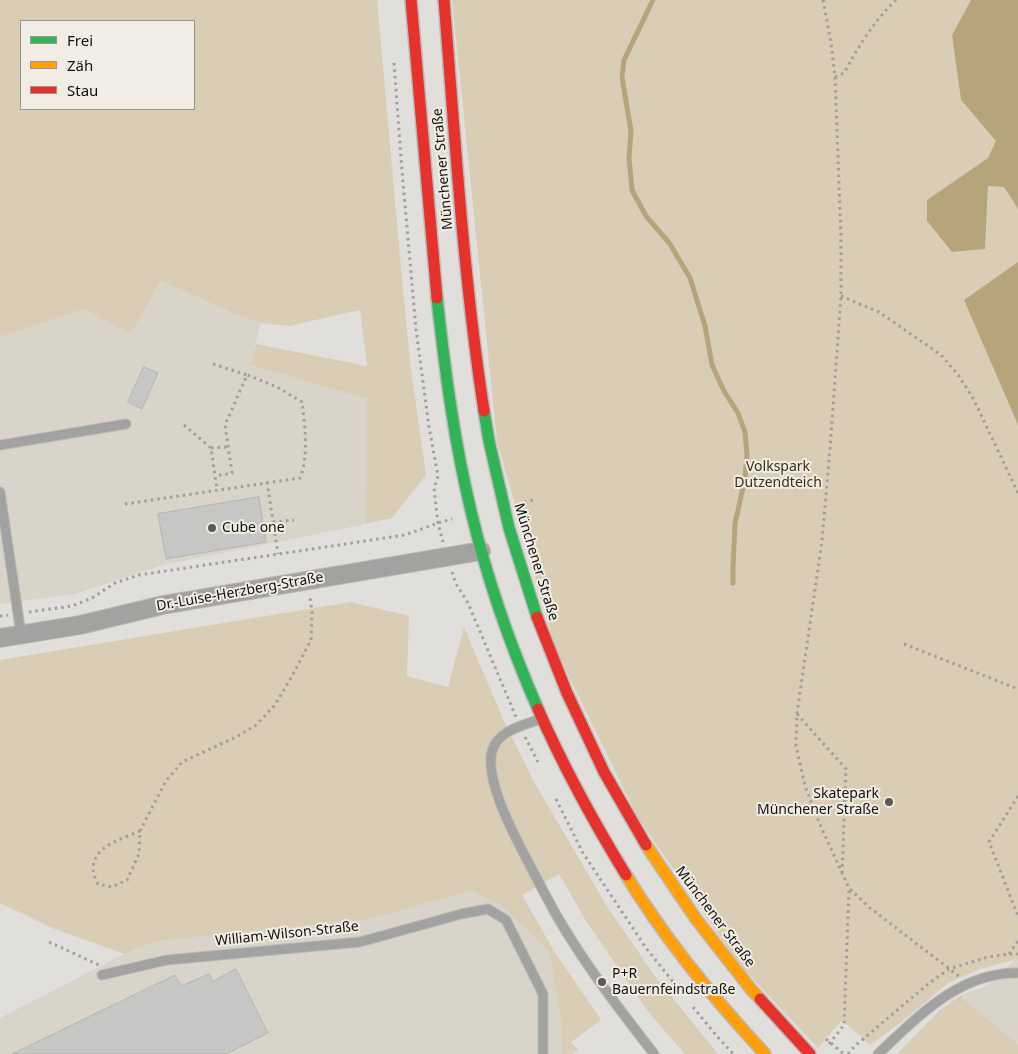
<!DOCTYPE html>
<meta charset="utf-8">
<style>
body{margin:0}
#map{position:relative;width:1018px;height:1054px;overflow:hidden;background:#e1dfdb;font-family:"Noto Sans",sans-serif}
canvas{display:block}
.legend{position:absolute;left:20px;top:20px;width:175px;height:90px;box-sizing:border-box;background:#f1ede5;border:1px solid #98958f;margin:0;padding:6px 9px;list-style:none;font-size:15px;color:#12110e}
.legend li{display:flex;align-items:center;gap:10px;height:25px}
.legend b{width:25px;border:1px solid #98958f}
</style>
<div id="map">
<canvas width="1018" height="1054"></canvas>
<ul class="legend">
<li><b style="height:6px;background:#30b455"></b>Frei</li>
<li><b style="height:6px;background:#ff9f0a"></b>Zäh</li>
<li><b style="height:6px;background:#e5322d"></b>Stau</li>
</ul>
</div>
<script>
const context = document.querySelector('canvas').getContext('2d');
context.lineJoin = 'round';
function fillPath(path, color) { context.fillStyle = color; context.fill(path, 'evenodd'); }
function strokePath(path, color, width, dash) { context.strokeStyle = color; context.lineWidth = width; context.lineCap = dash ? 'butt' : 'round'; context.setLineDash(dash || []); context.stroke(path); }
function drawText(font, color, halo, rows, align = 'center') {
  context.font = font + ' "Noto Sans",sans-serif'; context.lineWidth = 4; context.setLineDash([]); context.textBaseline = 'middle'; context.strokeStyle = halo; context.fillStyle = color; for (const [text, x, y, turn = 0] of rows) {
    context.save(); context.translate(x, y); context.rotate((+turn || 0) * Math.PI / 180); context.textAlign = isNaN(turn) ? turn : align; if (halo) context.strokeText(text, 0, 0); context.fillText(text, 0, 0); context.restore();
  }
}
const built = new Path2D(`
 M 161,281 L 233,313 L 261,323 L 250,365 L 367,399 L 366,524 L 163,565 L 75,594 L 0,604 L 0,337 L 84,309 L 131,334 Z
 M 471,891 L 501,905 L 549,952 L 561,1022 L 562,1054 L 0,1054 L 0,1018 L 124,954 L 158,941 L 370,919 Z
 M 1016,959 L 1018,959 L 1018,1044 L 960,996 L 987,986 Z`);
const green = new Path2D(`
 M 0,0 L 377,0 L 401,268 L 410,362 L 426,475 L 392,518 L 366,524 L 367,399 L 250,365 L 256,344 L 367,366 L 360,310 L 289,326 L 261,323 L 233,313 L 161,281 L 131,334 L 84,309 L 0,337 ZM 194,21 L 194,109 L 21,109 L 21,21 Z
 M 452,0 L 971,0 L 952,35 L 961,100 L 996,141 L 988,158 L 927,200 L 927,221 L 952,252 L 985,249 L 988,186 L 1004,187 L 1018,209 L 1018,262 L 964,300 L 1018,425 L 1018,959 L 980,969 L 948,983 L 903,1021 L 870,1045 L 842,1020 L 818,1048 L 739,964 L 638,818 L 556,650 L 497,441 Z
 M 351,602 L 409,616 L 407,676 L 448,687 L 464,627 L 504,721 L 534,782 L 608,908 L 655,976 L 718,1054 L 685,1054 L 650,1014 L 586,921 L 559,874 L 522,895 L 554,951 L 601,1020 L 571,1042 L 578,1050 L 572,1054 L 562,1054 L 561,1022 L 549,952 L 501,905 L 471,891 L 370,919 L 158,941 L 124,954 L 55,929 L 0,903 L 0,660 Z
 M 960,996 L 1018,1044 L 1018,1054 L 897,1054 L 940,1010 Z`);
const water = new Path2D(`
 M 971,0 L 1018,0 L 1018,209 L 1004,187 L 988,186 L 985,249 L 952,252 L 927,221 L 927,200 L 988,158 L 996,141 L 961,100 L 952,35 Z
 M 1018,262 L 1018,425 L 964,300 Z`);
const stream = new Path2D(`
 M 653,0 L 624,60 L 622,77 L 631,131 L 629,158 L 632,190 L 646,216 L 670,244 L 690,278 L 705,326 L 712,365 L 724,391 L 738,413 L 745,432 L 747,455 L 745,478 L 735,524 L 733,567 L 733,583`);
const building = new Path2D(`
 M 144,367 L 158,373 L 142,409 L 128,402 Z
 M 259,497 L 266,542 L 166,559 L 158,514 Z
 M 236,969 L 268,1033 L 226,1054 L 12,1054 L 175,975 L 181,986 L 209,974 L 213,981 Z`);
const path = new Path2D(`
 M 823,0 L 831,43 L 835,77 L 841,237 L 841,296 L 830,449 L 822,541 L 797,713 L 796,746 L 805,786 L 821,827 L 849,888 L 870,908 L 960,977
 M 394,63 L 402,171 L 416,329 L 429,427 L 438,476 L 434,488 L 438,523 L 443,542
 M 835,77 L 844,73 C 859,46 873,22 896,0
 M 841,296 L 879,312 L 941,355 L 959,376 L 974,400 L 1018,493
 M 213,364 L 247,375
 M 184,425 L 211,448 L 217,490
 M 211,448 L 228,447
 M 267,482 L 278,554
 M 524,502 L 533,500
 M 125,504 L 300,478 C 309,454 305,426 302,402 L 277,387 L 247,375 L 225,425 L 232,473 L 215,476
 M 273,522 L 294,520
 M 452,572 L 456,584 L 468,603 L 516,717
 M 29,612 L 72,606 L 92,598 L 115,583 L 139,575 L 405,535 L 438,523 L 452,519
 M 0,616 L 8,615
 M 904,644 L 1018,689
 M 797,714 L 846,769 L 842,874
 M 525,737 L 538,762
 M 1018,796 L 989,842 L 1018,916
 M 556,799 L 583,853 L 646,948 L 682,993
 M 140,831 C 122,839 93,846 93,869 C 93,874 96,880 98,884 L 112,887 L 127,880 L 139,854 L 140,831 L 166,781 L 182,762 L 236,737 L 255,726 L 275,705 L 292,676 L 311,640 L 312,613 L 310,596
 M 49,942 L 99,965
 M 1009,954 L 1018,941
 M 693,1007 L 716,1035 L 733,1054
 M 826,1039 L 844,1054
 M 829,1044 L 844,1025 L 849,889
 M 848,1054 L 855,1046 L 928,984 L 949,969 L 988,957 L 1009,954 L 1018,954`);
const lane = new Path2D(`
 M 0,445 L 126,424
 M 0,492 L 21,634
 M 541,719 C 524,725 498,730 492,751 C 485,779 511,829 524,854 C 535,875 546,897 558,918 C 586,966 620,1010 654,1054
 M 102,975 L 167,960 L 360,942 L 461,914 L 488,909 L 506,920 L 543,994 L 543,1054
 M 878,1054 C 918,1017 959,972 1018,973`);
const street = new Path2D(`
 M 0,638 L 80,625 L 163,605 L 481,551`);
const fast = new Path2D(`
 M 437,298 C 445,370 454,441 471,511 C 487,579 510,645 538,709
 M 484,411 L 489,441 L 509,528 L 537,617`);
const slow = new Path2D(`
 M 646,845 L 696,919 L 750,988 L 760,999
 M 626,875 C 665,939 714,999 765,1054`);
const jam = new Path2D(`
 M 411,0 L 437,298
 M 444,0 C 455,137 463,275 484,411
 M 537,617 L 567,693 L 604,772 L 646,845
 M 538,709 C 563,766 593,821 626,875
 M 760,999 L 810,1054`);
const markers = [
 [212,528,5,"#5a5956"],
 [889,802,5,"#5a5956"],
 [602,982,5,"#5a5956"]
];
const streetNames = [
 ["Münchener Straße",443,169,-95],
 ["Münchener Straße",536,562,73],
 ["Dr.-Luise-Herzberg-Straße",240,592,-10],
 ["Münchener Straße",715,917,53],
 ["William-Wilson-Straße",287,934,-6]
];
const parkNames = [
 ["Volkspark",778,467],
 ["Dutzendteich",778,483]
];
const poiNames = [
 ["Cube one",222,528],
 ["Skatepark",879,794,"right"],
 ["Münchener Straße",879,810,"right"],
 ["P+R",612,974],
 ["Bauernfeindstraße",612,990]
];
fillPath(built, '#d9d4ca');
fillPath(green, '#d9cdb5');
fillPath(water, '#b6a47a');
strokePath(stream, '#b6a47a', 5);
fillPath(building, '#c6c6c5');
strokePath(building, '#b6b5b4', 1);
strokePath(lane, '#bbbab7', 11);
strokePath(street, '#bbbab7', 20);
strokePath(fast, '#bbbab7', 14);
strokePath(slow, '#bbbab7', 14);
strokePath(jam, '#bbbab7', 14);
strokePath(path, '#a09f9d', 3, [2.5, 4]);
strokePath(lane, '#a2a2a0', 9);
strokePath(street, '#a2a2a0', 18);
strokePath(fast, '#30b455', 11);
strokePath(slow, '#ff9f0a', 11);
strokePath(jam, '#e5322d', 11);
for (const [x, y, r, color] of markers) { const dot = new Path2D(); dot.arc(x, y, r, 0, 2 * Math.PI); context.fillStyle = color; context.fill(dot); strokePath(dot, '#f1ede5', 2); }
drawText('14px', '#12110e', '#f1ede5', streetNames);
drawText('14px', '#3a2e13', '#f1ede5', parkNames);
drawText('14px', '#12110e', '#f1ede5', poiNames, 'left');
</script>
